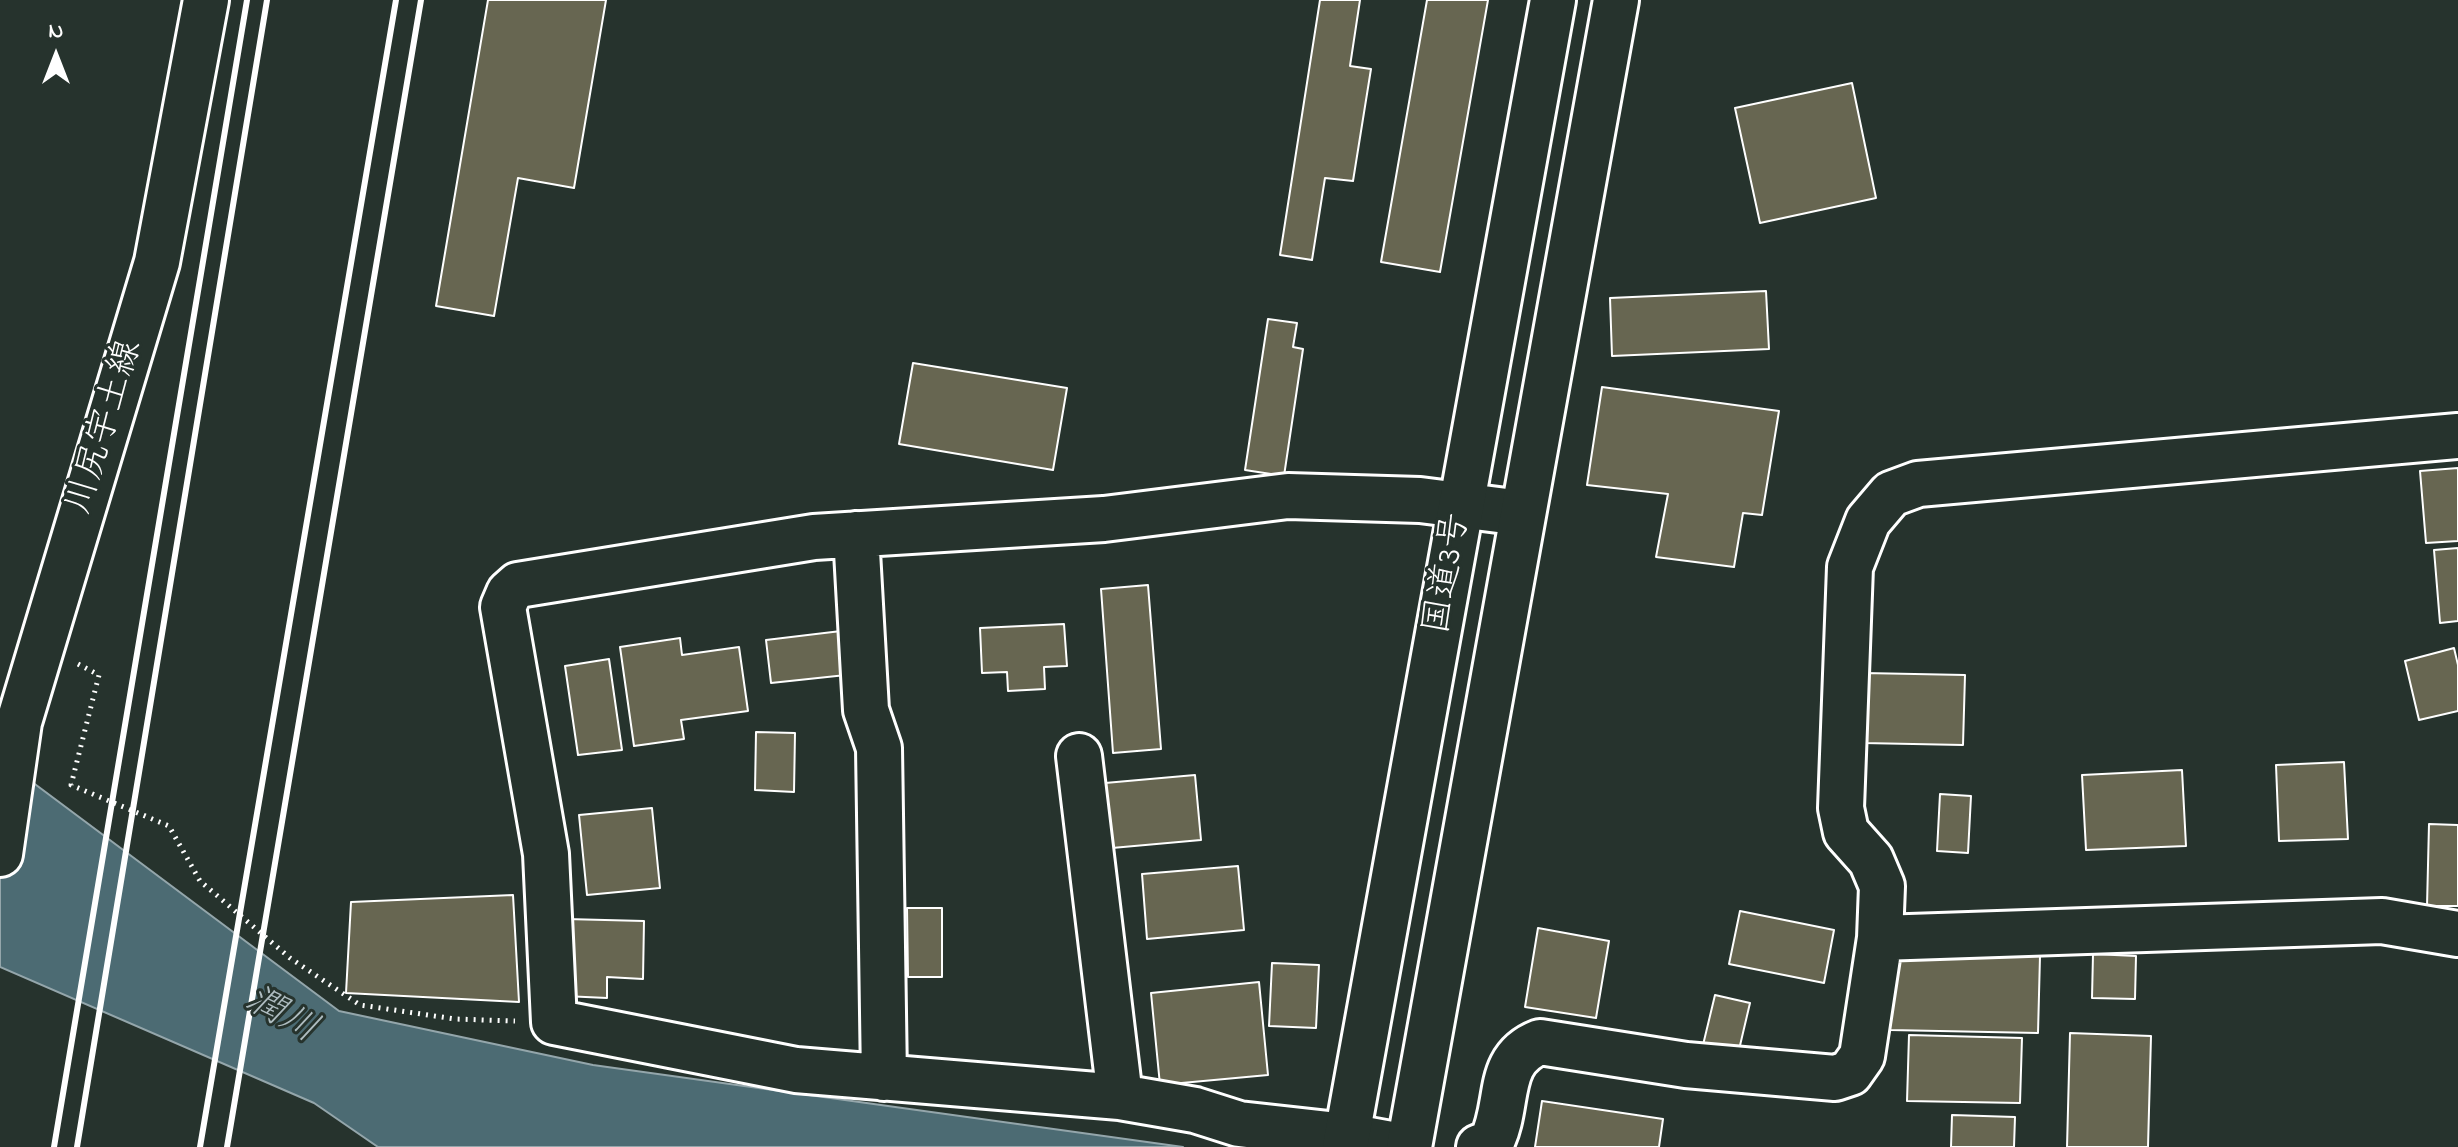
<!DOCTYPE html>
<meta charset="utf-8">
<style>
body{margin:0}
#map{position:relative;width:2458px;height:1147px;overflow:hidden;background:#26332d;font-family:"Indie Flower",sans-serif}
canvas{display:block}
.north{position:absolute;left:16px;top:16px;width:80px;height:80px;-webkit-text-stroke:6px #26332d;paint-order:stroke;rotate:0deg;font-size:22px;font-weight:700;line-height:32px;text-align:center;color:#fff}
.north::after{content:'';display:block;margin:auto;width:28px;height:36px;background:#fff;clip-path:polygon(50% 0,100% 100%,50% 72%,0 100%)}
</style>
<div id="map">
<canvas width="2458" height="1147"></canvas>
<div class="north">N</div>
</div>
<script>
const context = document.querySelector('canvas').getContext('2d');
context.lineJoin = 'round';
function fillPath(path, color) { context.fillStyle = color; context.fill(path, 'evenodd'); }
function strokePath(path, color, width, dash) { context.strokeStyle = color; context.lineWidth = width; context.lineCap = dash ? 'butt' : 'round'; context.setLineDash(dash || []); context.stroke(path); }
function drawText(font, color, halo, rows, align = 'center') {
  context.font = font + ' "Indie Flower","Klee One",sans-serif'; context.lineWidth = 6; context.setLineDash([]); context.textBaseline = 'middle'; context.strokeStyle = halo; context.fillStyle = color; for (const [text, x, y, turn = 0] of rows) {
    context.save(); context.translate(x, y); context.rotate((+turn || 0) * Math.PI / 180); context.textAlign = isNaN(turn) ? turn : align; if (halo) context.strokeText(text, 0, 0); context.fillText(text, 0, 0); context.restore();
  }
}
const water = new Path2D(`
 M 0,758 L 339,1011 L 593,1065 L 1183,1147 L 378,1147 L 314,1103 L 0,967 Z`);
const building = new Path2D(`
 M 488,0 L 606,0 L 574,188 L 518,178 L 494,316 L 436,306 Z
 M 1320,0 L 1360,0 L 1350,66 L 1371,69 L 1353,181 L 1325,178 L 1312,260 L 1280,255 Z
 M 1427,0 L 1488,0 L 1440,272 L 1381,262 Z
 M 1852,83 L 1876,198 L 1760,223 L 1735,108 Z
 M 1766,291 L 1769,349 L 1612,356 L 1610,298 Z
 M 1268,319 L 1297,323 L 1293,347 L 1303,349 L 1284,476 L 1245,470 Z
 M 913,363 L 1067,388 L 1053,470 L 899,444 Z
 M 1602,387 L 1779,411 L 1762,515 L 1743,513 L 1734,567 L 1656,557 L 1668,494 L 1587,485 Z
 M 2458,468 L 2458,541 L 2426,543 L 2420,471 Z
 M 2458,548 L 2458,621 L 2440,623 L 2434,550 Z
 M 1148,585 L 1161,749 L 1113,753 L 1101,589 Z
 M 1064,624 L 1067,666 L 1044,667 L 1045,689 L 1008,691 L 1007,672 L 982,673 L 980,628 Z
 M 841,631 L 846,675 L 771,683 L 766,640 Z
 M 680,638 L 682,655 L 739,647 L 748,711 L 681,720 L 684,739 L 634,746 L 620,647 Z
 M 2454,648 L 2458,665 L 2458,711 L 2419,720 L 2405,661 Z
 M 609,659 L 622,750 L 578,755 L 565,666 Z
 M 1864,673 L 1965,675 L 1963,745 L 1863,743 Z
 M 756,732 L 795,733 L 794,792 L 755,790 Z
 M 2344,762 L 2348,839 L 2279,841 L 2276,765 Z
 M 2182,770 L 2186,846 L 2086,850 L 2082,775 Z
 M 1195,775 L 1201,840 L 1112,848 L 1105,783 Z
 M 1940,794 L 1971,796 L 1968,853 L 1937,851 Z
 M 652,808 L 660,888 L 587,895 L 579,815 Z
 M 2429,824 L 2458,825 L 2458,906 L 2427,906 Z
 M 1238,866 L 1244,930 L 1147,939 L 1142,874 Z
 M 513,895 L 519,1002 L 346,993 L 351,902 Z
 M 907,908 L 942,908 L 942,977 L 908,977 Z
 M 1740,911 L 1834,930 L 1824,983 L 1729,964 Z
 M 566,919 L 644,921 L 643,979 L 607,977 L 607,998 L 564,996 Z
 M 1538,928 L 1609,941 L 1596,1018 L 1525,1007 Z
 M 1891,954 L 2040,956 L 2038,1033 L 1890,1030 Z
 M 2093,954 L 2136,956 L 2135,999 L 2092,998 Z
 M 1272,963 L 1319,965 L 1316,1028 L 1269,1026 Z
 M 1259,982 L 1268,1075 L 1160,1085 L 1151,993 Z
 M 1715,995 L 1750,1003 L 1738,1054 L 1703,1045 Z
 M 2070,1033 L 2151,1036 L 2148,1147 L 2067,1147 Z
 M 1909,1035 L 2022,1038 L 2020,1103 L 1907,1101 Z
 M 1542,1101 L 1663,1119 L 1659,1147 L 1535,1147 Z
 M 1952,1115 L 2015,1117 L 2014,1147 L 1951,1147 Z`);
const path = new Path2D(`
 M 78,664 L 99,675 L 71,785 L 169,826 L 200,881 L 290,958 L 360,1005 L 455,1019 L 515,1021`);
const minor = new Path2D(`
 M 856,534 L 866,710 L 879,748 L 884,1078
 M 1079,756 L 1120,1097
 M 1880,938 L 1882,886 L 1871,860 L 1846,832 L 1841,808 L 1850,567 L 1868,521 L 1891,494 L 1918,484 L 2458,436
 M 1407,1147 L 1347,1136 L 1239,1124 L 1195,1110 L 1120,1097 L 796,1070 L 554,1022 L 546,854 L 503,607 L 509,593 L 518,585 L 814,537 L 1104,519 L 1288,496 L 1420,500 L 1522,513
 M 1479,1147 L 1491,1143 C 1511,1104 1494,1060 1540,1042 L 1686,1065 L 1835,1078 L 1850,1073 L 1862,1056 L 1880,938 L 2382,921 L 2458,934`);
const major = new Path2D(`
 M 0,854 L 19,722 L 157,262 L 206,0`);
const highway = new Path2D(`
 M 1345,1147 L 1553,0
 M 1409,1147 L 1616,0`);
const rail = new Path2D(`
 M 54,1147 L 247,0
 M 77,1147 L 267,0
 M 200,1147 L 396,0
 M 227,1147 L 421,0`);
const streetNames = [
 ["川尻宇土線",107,428,-73],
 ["国道3号",1450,574,-80]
];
const waterNames = [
 ["潤川",280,1018,29]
];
fillPath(water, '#4c6b73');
strokePath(water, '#94a6ab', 2);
fillPath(building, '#676651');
strokePath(building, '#fff', 2);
strokePath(minor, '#fff', 50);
strokePath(major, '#fff', 50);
strokePath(highway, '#fff', 50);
strokePath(path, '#fff', 5, [2, 6]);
strokePath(minor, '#26332d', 44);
strokePath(major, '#26332d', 44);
strokePath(highway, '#26332d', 44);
strokePath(rail, '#fff', 6);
drawText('36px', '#fff', '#26332d', streetNames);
drawText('italic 38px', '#aebcc0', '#26332d', waterNames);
</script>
